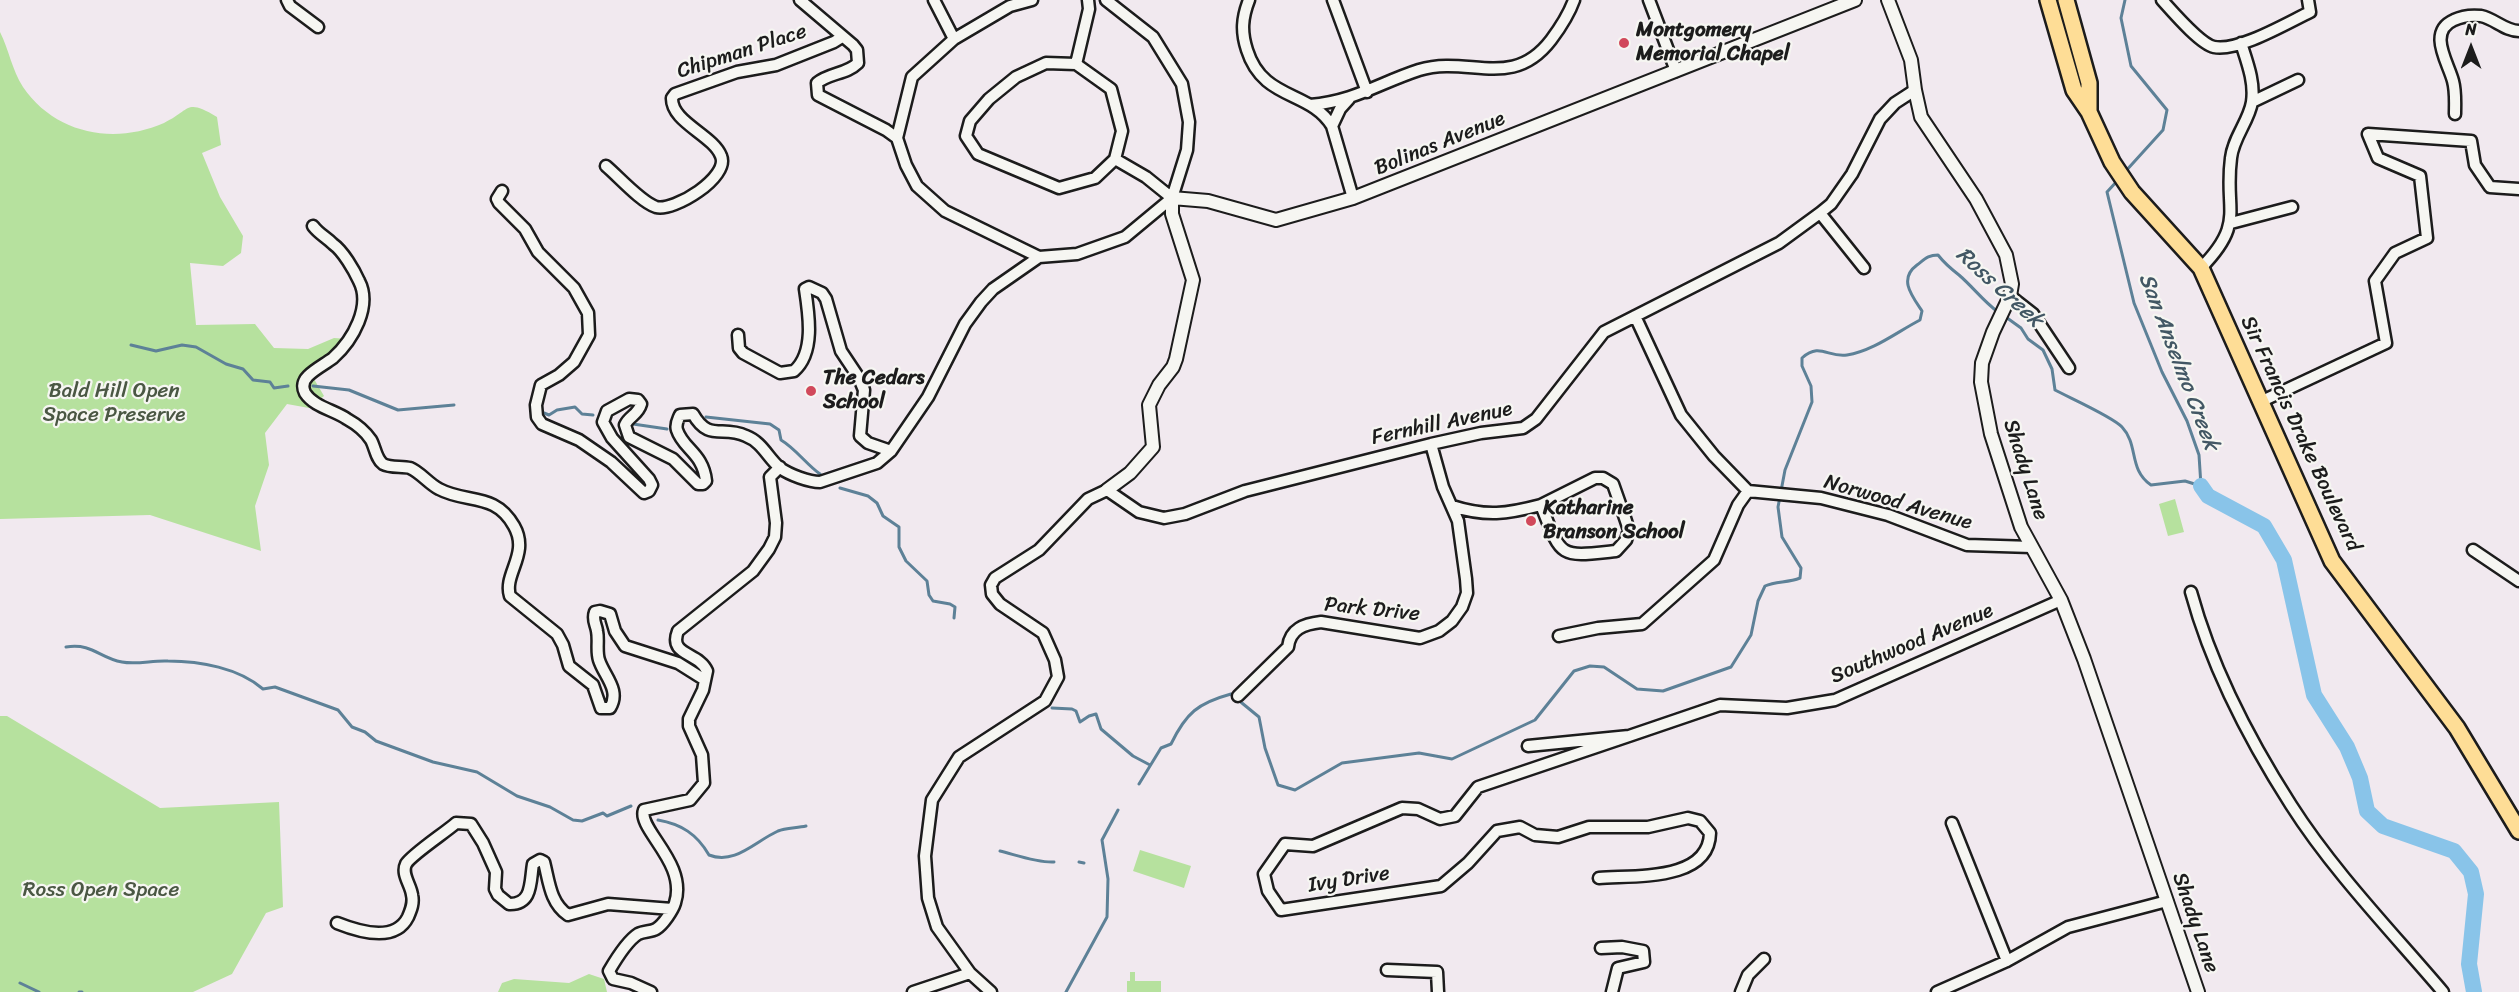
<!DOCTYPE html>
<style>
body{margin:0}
#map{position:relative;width:2519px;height:992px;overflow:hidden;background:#f1e9ef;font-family:Sriracha,sans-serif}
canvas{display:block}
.north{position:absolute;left:2441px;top:18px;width:60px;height:60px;-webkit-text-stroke:4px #f6f6f2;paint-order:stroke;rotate:0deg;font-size:16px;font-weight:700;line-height:24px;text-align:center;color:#1c1c1c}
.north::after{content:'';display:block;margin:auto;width:21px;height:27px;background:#1c1c1c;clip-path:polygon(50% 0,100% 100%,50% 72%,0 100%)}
</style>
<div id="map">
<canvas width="2519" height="992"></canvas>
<div class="north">N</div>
</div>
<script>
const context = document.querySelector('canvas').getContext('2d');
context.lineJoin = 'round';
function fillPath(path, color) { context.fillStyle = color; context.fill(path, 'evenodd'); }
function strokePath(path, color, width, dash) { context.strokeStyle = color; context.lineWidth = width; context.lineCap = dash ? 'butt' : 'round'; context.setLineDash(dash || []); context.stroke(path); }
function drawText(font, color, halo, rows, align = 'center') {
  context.font = font + ' Sriracha,sans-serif'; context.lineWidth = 4.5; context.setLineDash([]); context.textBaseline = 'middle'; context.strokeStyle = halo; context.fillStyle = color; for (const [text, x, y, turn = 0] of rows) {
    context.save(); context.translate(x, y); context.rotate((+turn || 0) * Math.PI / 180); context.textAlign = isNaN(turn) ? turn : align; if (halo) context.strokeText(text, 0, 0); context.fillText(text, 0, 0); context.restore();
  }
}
const green = new Path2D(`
 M 0,32 C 9,50 12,70 23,87 C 55,134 114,145 164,123 C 191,110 185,98 217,117 L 221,145 L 202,153 L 220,197 L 243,236 L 241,253 L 223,266 L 190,263 L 196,325 L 255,324 L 274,348 L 308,349 L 334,338 L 348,339 L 314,379 L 324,396 L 309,408 L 287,404 L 265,433 L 269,465 L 255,506 L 261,551 L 150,515 L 0,519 Z
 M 2175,499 L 2184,532 L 2168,536 L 2159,504 Z
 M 0,716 L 7,716 L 160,808 L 279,802 L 283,907 L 266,913 L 232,974 L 193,992 L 0,992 Z
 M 1140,850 L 1191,866 L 1184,888 L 1133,871 Z
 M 1130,972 L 1135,972 L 1135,981 L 1161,981 L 1161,992 L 1127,992 L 1127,981 L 1130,981 Z
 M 589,974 L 604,979 L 607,992 L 498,992 L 502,983 L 514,979 L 569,983 Z`);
const stream = new Path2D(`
 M 2124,173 L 2163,130 L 2167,110 L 2131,66 L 2121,18 L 2125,0
 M 2003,315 L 2021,328 L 2028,339 L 2043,350 L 2052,369 L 2055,390 C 2070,398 2113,417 2122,427 C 2139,445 2128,469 2151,485 L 2185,481 L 2201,486 L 2199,455 L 2187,421 L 2162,372 L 2134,303 L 2107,192 L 2118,180
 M 131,345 L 156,351 L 182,345 L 196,347 L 226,364 L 243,369 L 253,380 L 270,382 L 274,388 L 288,386
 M 313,386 L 349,390 L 398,410 L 454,405
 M 544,413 L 549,415 L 557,410 L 575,407 L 582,414 L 593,415
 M 706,417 L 770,424 L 779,430 L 781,440 C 796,449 806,464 820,474
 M 633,424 L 667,429
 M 840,488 L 868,496 L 877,503 L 883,516 L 899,527 L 899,547 L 906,561 L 927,581 L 929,595 L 933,601 L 950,604 L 955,607 L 954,618
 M 66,647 C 93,643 99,658 122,662 C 137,665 153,660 168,661 C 200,661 239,668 263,689 L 275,687 L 338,710 L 352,727 L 365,732 L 376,741 L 433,762 L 477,772 L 517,796 L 550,807 L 573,820 L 582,821 L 603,813 L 607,816 L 631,806
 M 1052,708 L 1072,709 L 1076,711 L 1080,722 L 1089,716 L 1096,714 L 1101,729 L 1133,756 L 1150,765
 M 1139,784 L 1161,748 L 1171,744 C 1186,713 1198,703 1231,694 L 1259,717 L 1265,748 L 1278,785 L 1295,790 L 1342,763 L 1419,753 L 1452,759 L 1535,720 L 1574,671 L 1590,666 L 1604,667 L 1637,689 L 1663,691 L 1731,667 L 1751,635 L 1758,601 L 1765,586 C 1776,581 1788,583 1800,578 L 1801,568 L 1782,537 L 1778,507 L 1785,470 L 1812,402 L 1811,386 L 1802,366 L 1802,358 C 1820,342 1828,358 1847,355 C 1873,351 1897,332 1920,320 L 1922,311 C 1912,296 1898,279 1917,265 C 1925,259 1928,255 1938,255 C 1945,264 1950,268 1959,275 C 1973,287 1983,301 1998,312
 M 658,820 C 681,824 697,834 709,855 C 735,865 754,842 778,831 C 785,828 797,828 806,826
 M 1000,851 C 1016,855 1038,863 1054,862
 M 1079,862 L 1084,863
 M 20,983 L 39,992
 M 79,992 L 82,992
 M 1066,992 L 1107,917 L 1108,879 L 1102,840 L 1118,810`);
const river = new Path2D(`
 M 2201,486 L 2208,496 L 2264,526 L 2284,560 L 2314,695 L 2347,747 L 2360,778 L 2367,811 L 2383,826 L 2454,851 L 2471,872 L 2476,894 L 2469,964 L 2474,992`);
const minor = new Path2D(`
 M 287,0 L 290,6 L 318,27
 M 800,0 L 853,45 L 857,50 L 858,63 C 847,74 829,73 817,83 L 818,95 L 886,130 L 897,138 L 906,165 L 917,186 L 945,211 L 1039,257 L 1077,254 L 1125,237 L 1172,198
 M 934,0 L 954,39
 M 1088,0 L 1089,9 L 1076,64 L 1046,63 L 1016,77 L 989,99 L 970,121 L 966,136 L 978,154 L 1059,188 L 1095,178 L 1115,159 L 1146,177 L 1172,198
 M 1106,0 L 1153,37 L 1182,84 L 1189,122 L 1187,150 L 1172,198
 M 1249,0 C 1242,18 1241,32 1247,50 C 1263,101 1310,90 1332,126 L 1353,198
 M 1333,0 L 1367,92
 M 1649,0 L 1676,71
 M 2162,0 C 2172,11 2200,44 2214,47 C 2238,52 2287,23 2310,12 L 2308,0
 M 1076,64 L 1111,89 L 1122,131 L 1115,159
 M 2252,102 L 2298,80
 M 1310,105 C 1355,101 1379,83 1419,70 C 1469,55 1512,91 1551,40 C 1560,28 1569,14 1574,0
 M 2455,114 C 2455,103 2456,92 2453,81 C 2448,62 2427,32 2454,20 C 2462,16 2471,15 2481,16 C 2495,19 2505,31 2519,31
 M 1332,126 L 1340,109 L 1349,99
 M 897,138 L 912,77 L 954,39 L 1010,6 L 1032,0
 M 606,166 C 619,177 641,202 656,207 C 674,212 730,177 721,156 C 713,135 671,122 672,98 L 675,94 L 737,72 L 776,65 L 834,42 L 842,37
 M 502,191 L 497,199 L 499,203 L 525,229 L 538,252 L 574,288 L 588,313 L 589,335 L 574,362 L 559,375 L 541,385 L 536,405 L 537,417 L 542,424 L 579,440 L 611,462 L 644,493 L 649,491 L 652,485 L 649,479 L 612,438 L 603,422 L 607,411 L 629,399 L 638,400 L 641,404 C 638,415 629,416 625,425 L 629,437 L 673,459 L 698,484 L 703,484 L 706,481 C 703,453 683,449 677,430 C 675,424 678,420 680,415 L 693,414 C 709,442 722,425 746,436 C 762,442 768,458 780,468 C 790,475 809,482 820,482 L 877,463 L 891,451 L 928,397 L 965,324 L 981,302 L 993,289 L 1039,257
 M 1820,213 L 1864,268
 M 2231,223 L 2292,207
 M 313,226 C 319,234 326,237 333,244 C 343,251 354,270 359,281 C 372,306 353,340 333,358 C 325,364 315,369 308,376 C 303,381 302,387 305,393 C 314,407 334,410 347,419 C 356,424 365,431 371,440 C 375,447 376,459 383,464 C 390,468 402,466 410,468 C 420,472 429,484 439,489 C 467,504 495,492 514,526 C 530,554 503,574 510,596 L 557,634 L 563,645 L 569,666 L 593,685 L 601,708 L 610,708 C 621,690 604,676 599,660 C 596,651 599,640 597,631 C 596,624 592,620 595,612 L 600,611 L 610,614 L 615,631 L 625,646 L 678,663 L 705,680
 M 2201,268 C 2246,222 2224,211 2231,158 C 2233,138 2249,121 2252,102 C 2255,82 2247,62 2241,43
 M 2010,296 L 2033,314 L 2069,368
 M 1635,316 L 1681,415 L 1714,456 L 1748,491 L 1821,498 L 1888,515 L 1967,545 L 2032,547
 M 738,335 L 739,348 L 743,353 L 780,373 L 794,371 C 815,353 809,315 805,289 L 809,287 L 822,293 L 826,299 L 841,351 L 859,378 L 864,390 L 860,436 L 868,443 L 891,451
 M 2260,402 L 2386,343 L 2375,281 L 2395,253 L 2427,238 L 2420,176 L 2378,158 L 2368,134 L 2471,141 L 2475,165 L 2490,187 L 2519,189
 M 1595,478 L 1603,478 L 1613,484 L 1625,518 L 1629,530 L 1626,540 L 1616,551 C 1559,557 1562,559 1541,505 Z
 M 1452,506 C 1486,517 1507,514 1541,505
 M 2473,550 L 2519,581
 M 2191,592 C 2211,665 2250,741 2291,805 C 2333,871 2392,932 2443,992
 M 1559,636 L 1598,628 L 1642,624 L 1714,560 L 1738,505 L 1748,491
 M 1238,696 L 1288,647 C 1290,629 1304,624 1321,622 L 1420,638 L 1439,631 L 1452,621 L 1462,607 L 1467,593 L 1466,579 L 1458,521 L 1443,487 L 1431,444
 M 1528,746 L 1629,736 L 1720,705 L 1787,708 L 1835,700 L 2061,600
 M 1952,823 L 2007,961
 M 1599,878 C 1633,875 1709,882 1710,833 L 1700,821 L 1688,818 L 1648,827 L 1589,827 L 1558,837 L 1535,835 L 1520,827 L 1497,831 L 1468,863 L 1441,886 L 1281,910 L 1268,891 L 1264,874 L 1285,844 L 1313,846 L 1402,808 L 1418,809 L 1440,819 L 1455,816 L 1478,787 L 1629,736
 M 337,923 C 357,931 395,943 408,917 C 411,910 414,903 412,895 C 411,885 401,874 406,864 C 411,855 446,832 456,823 L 471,824 L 483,843 L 496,872 L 495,889 L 498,895 L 509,904 C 533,905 530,881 533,864 L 540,860 L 544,862 C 549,881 550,903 568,915 L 608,904 L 672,909
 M 1601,948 L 1622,947 L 1643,951 L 1644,962 L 1618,968 L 1612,992
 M 1387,970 L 1437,972 L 1438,992
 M 651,992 L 631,983 L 613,979 L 609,971 C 616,959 627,941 638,934 C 644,931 651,932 656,929 C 663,925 673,910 675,903 C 688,863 637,829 644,810 L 690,800 L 704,783 L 702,755 L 689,726 L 689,719 L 703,690 L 707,671 C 699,652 668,656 678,631 L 753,571 L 769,549 L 775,537 L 776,523 L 770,477 L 780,467
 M 913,992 L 970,973
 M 991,992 L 970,973 L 937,927 L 928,898 L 925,856 L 932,800 L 959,757 L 1045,701 L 1058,677 L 1055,660 L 1043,633 L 1000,604 L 992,594 L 991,585 L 995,578 L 1039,550 L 1088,499 L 1107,490 L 1139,512 L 1164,518 L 1185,514 L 1245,491 L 1431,444 L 1481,433 L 1523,428 L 1536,419 L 1604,332 L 1779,243 L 1820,213 L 1831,204 L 1852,174 L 1880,119 L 1895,103 L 1915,90
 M 1741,992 L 1748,975 L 1764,959
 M 1937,992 L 2007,961 L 2068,927 L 2167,901`);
const tertiary = new Path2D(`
 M 1888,0 L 1911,60 L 1915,90 L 1921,117 L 1976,199 L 2006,255 L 2012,284 L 2010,296 L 1993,332 L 1982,363 L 1981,382 L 1991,434 L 2021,527 L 2061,600 L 2084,659 L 2198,992
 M 1107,490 L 1130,473 L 1153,447 L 1149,405 L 1159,385 L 1173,367 L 1176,359 L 1193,280 L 1172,214 L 1172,198 L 1208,201 L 1276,220 L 1353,198 L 1855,0`);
const primary = new Path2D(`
 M 2048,0 L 2074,90 L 2089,112 L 2112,162 L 2132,192 L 2201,268 L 2332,561 L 2457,728 L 2519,831
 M 2066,0 L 2089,83 L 2089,112`);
const markers = [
 [1624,43,6,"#d1495b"],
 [811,391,6,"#d1495b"],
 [1531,521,6,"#d1495b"]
];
const poiNames = [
 ["Montgomery",1636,31],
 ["Memorial Chapel",1636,55],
 ["The Cedars",823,379],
 ["School",823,403],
 ["Katharine",1543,509],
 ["Branson School",1543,533]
];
const streetNames = [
 ["Chipman Place",742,52,-18],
 ["Bolinas Avenue",1440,144,-22],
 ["Fernhill Avenue",1442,424,-12],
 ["Sir Francis Drake Boulevard",2300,434,65],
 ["Shady Lane",2025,470,72],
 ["Norwood Avenue",1898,503,16],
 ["Park Drive",1372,610,6],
 ["Southwood Avenue",1912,644,-23],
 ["Ivy Drive",1349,880,-9],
 ["Shady Lane",2195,923,71]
];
const parkNames = [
 ["Bald Hill Open",114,392],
 ["Space Preserve",114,416],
 ["Ross Open Space",101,891]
];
const waterNames = [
 ["Ross Creek",1999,288,42],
 ["San Anselmo Creek",2178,362,69]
];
fillPath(green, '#b6e19e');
strokePath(stream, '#5d8197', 3);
strokePath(river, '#89c4e9', 16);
strokePath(minor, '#1c1c1c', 15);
strokePath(tertiary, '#1c1c1c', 16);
strokePath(primary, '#1c1c1c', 20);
strokePath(minor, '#f6f6f2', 10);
strokePath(tertiary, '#f6f6f2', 12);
strokePath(primary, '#fedd96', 15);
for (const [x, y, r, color] of markers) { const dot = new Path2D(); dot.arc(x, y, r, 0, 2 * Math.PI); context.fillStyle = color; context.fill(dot); strokePath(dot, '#f6f6f2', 2); }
drawText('bold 21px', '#1c1c1c', '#f6f6f2', poiNames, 'left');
drawText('21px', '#1c1c1c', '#f6f6f2', streetNames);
drawText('21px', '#4a5743', '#f6f6f2', parkNames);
drawText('italic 22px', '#425764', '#f6f6f2', waterNames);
</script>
